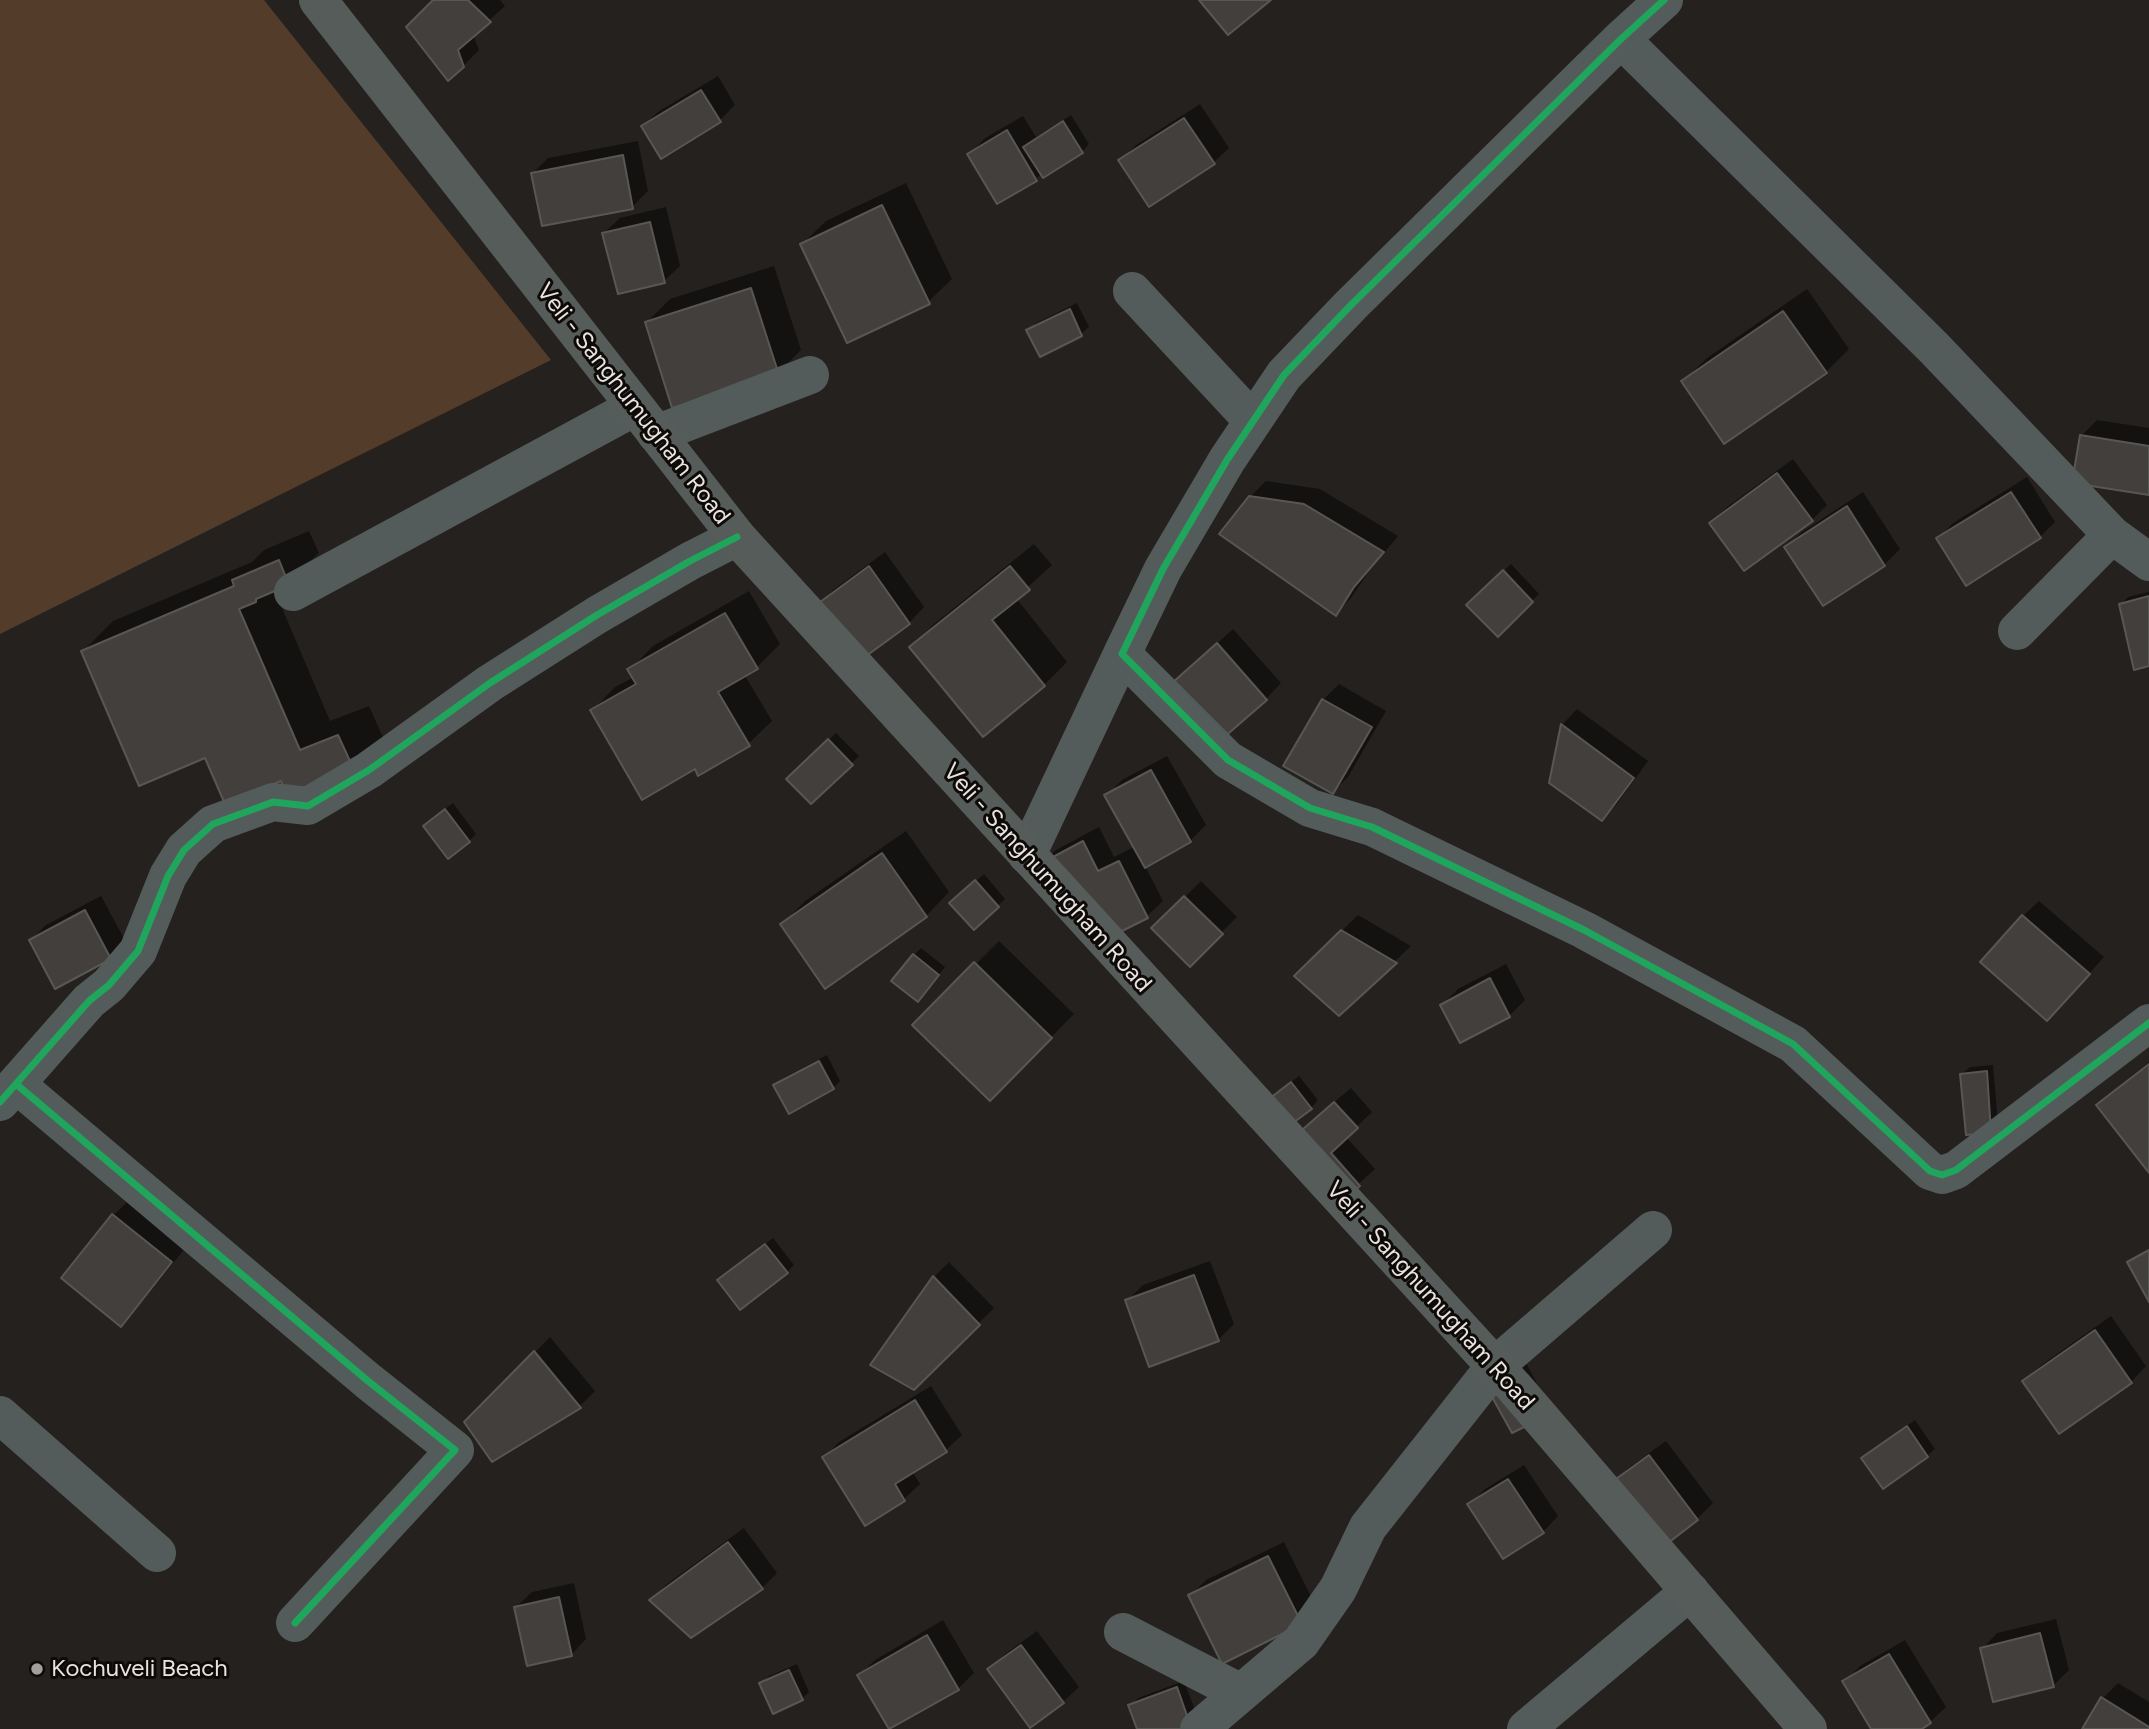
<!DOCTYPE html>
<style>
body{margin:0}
canvas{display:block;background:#24211e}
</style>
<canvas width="2149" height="1729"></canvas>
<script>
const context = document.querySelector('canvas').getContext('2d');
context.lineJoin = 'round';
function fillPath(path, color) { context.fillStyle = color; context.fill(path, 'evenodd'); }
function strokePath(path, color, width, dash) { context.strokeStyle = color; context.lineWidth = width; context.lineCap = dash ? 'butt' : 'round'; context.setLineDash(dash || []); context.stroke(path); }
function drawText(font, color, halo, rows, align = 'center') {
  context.font = font + ' Figtree,sans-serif'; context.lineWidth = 6; context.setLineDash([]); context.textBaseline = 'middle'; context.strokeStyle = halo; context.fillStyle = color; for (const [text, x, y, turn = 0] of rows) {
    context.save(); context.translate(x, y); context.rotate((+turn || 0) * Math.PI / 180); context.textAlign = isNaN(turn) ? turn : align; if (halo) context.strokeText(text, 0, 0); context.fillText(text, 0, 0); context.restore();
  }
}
const green = new Path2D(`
 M 0,0 L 264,0 L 551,360 L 0,634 Z`);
const shadow = new Path2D(`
 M 435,0 L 500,0 L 505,6 L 473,35 L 479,50 L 463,66 Z
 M 718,76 L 735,105 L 719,121 L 643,126 L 659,111 Z
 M 1200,104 L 1229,148 L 1213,163 L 1121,160 L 1136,145 Z
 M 1071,115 L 1089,144 L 1082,152 L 1042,173 L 1036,179 L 970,154 L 985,138 L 1023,116 L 1036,137 Z
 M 638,141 L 648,191 L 632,207 L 533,173 L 548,158 Z
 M 906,183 L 952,279 L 928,302 L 802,244 L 826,221 Z
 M 666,207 L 680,266 L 664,281 L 604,233 L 620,218 Z
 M 774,266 L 801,350 L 778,373 L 647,322 L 670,299 Z
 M 1807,289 L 1849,349 L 1826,372 L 1683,381 L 1707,358 Z
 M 1077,303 L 1089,327 L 1081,334 L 1029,330 L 1036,323 Z
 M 2097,420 L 2149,428 L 2149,494 L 2082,435 Z
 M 1793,459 L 1827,505 L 1812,520 L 1711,523 L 1727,507 Z
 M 2027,477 L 2055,522 L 2040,537 L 1938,539 L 1953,523 Z
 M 1266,481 L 1320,489 L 1398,536 L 1370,570 L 1351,598 L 1336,614 L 1250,497 Z
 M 1863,492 L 1900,549 L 1884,565 L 1823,604 L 1786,547 L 1802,532 Z
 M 309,531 L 319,553 L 288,583 L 274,589 L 330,721 L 369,706 L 385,742 L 355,773 L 282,778 L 206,756 L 83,651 L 113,621 L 252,562 L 264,550 Z
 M 1034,544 L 1052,565 L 1016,598 L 1067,662 L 1044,685 L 983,735 L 911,647 L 934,624 Z
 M 885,552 L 924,607 L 909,623 L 818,606 L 833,590 Z
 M 1511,564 L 1539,594 L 1498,634 L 1469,605 Z
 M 749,591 L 780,644 L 757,667 L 744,674 L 772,721 L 748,744 L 695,767 L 592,711 L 615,687 L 634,677 L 630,670 L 653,646 Z
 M 2149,592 L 2149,664 L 2121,604 L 2128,597 Z
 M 1233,629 L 1281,683 L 1266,699 L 1190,668 Z
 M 1339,684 L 1386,711 L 1348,777 L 1333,792 L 1323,700 Z
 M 1577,709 L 1648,761 L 1617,804 L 1602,819 L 1551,783 L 1562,725 Z
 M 836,733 L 859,756 L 811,802 L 788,779 Z
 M 1167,756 L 1206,825 L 1190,841 L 1145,866 L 1163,901 L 1147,916 L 1098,941 L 1040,865 L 1056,850 L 1099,827 L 1114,857 L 1134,847 L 1106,796 L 1122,780 Z
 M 453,803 L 476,834 L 469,841 L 432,819 Z
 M 906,831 L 949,892 L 926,916 L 782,925 L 805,901 Z
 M 984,874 L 1005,899 L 975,928 L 959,896 Z
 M 1201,881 L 1237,917 L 1190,964 L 1154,928 Z
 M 101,896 L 126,942 L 110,958 L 31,940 L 46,925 Z
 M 2039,901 L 2104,957 L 2063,1003 L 2023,916 Z
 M 1358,915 L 1411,946 L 1339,1014 L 1296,976 Z
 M 999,941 L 1074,1014 L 990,1099 L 915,1025 Z
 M 921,948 L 945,967 L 925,993 L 914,955 Z
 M 1506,964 L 1525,1000 L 1509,1016 L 1442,1005 L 1458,989 Z
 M 827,1055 L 840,1081 L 833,1088 L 775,1085 L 783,1078 Z
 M 2149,1062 L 2149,1170 L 2098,1105 L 2114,1090 Z
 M 1993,1065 L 1998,1123 L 1990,1131 L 1962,1074 L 1970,1067 Z
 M 1299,1076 L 1318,1100 L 1311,1108 L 1275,1095 Z
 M 1351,1088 L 1372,1112 L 1346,1137 L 1375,1169 L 1331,1209 L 1295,1135 Z
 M 129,1200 L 187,1246 L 136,1309 L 121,1324 L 114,1215 Z
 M 773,1238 L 794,1265 L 787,1272 L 727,1273 Z
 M 1210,1261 L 1234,1324 L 1218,1340 L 1127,1301 L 1143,1285 Z
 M 949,1262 L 994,1308 L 914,1388 L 872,1364 L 934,1277 Z
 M 2111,1316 L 2146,1366 L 2131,1382 L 2024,1381 L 2040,1366 Z
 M 550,1337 L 595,1391 L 580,1406 L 492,1460 L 466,1422 Z
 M 1526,1363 L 1550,1408 L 1489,1386 Z
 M 931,1386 L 962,1435 L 946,1450 L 912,1471 L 920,1484 L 904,1499 L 865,1524 L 824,1458 L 839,1442 Z
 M 1915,1420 L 1935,1449 L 1927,1456 L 1863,1458 Z
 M 1666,1441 L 1713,1503 L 1697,1519 L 1659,1548 L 1612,1484 L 1627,1469 Z
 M 1524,1465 L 1558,1516 L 1543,1532 L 1469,1505 L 1485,1489 Z
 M 744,1528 L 777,1573 L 762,1588 L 652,1600 L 667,1584 Z
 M 1284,1542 L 1316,1607 L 1301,1623 L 1190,1596 L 1206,1580 Z
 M 574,1583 L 586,1639 L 571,1655 L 516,1607 L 532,1592 Z
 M 2056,1619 L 2069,1670 L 2053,1686 L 1982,1649 L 1997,1633 Z
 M 943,1620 L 974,1673 L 958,1689 L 890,1728 L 859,1675 L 875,1660 Z
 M 1037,1631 L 1079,1687 L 1063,1702 L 989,1669 L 1005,1654 Z
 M 1905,1640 L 1946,1707 L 1930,1722 L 1918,1729 L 1873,1729 L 1845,1682 L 1860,1666 Z
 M 797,1664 L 809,1692 L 802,1699 L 761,1684 L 769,1676 Z
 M 1184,1681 L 1198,1718 L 1179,1729 L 1139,1729 L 1130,1706 L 1138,1698 Z
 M 2118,1683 L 2149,1702 L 2149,1729 L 2084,1729 L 2103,1698 Z`);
const building = new Path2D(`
 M 433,0 L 468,0 L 491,22 L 458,50 L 464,67 L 448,81 L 406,27 Z
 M 1199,0 L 1271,0 L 1228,35 Z
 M 701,90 L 721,122 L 661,159 L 641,126 Z
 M 1184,118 L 1215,164 L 1149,207 L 1118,160 Z
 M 1063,121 L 1083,153 L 1043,178 L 1023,147 Z
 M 1007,130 L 1037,181 L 997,204 L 967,154 Z
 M 623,155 L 633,209 L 542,226 L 531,173 Z
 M 882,205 L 930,304 L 847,343 L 800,244 Z
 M 650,222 L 665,283 L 618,294 L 602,233 Z
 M 751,288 L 779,375 L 672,408 L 645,322 Z
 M 1070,309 L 1082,336 L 1040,357 L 1026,330 Z
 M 1783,311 L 1827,373 L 1724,444 L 1681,381 Z
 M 2080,435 L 2149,446 L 2149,495 L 2072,483 Z
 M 1777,473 L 1813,521 L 1744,571 L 1709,523 Z
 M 2011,492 L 2041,538 L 1966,586 L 1936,538 Z
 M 1249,496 L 1304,504 L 1384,552 L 1354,587 L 1336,616 L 1219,534 Z
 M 1847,506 L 1885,566 L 1823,606 L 1784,547 Z
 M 279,560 L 289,585 L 256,599 L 256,602 L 239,609 L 300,750 L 338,735 L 356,774 L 290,802 L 281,781 L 259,790 L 228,811 L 205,758 L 139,786 L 81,651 L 234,586 L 232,580 Z
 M 869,566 L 910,624 L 858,662 L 816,605 Z
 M 1010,566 L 1030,590 L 992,620 L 1045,686 L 983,737 L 909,647 Z
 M 1503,570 L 1533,602 L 1498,637 L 1466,605 Z
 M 2149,596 L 2149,666 L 2134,670 L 2119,604 Z
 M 725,613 L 758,669 L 718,692 L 750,746 L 698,776 L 695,769 L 642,800 L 590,710 L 636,684 L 627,669 Z
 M 1217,643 L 1267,700 L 1222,739 L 1172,683 Z
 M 1322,699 L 1372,727 L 1333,794 L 1283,766 Z
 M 1561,724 L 1634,778 L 1602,821 L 1549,783 Z
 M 828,739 L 853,765 L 811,804 L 786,779 Z
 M 1151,770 L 1191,842 L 1145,868 L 1104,795 Z
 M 445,809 L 470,842 L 448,859 L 423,826 Z
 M 1083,841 L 1098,871 L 1119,861 L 1148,918 L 1098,943 L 1038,865 Z
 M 882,853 L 927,917 L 825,989 L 780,924 Z
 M 975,880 L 999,907 L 974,930 L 949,903 Z
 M 1184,896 L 1223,934 L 1190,967 L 1151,928 Z
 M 85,910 L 111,959 L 55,989 L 29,940 Z
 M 2022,915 L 2090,974 L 2047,1021 L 1980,962 Z
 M 1341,930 L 1397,963 L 1339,1016 L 1294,976 Z
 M 913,954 L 939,975 L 918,1002 L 891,981 Z
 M 974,962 L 1052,1038 L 990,1101 L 912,1025 Z
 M 1490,978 L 1510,1017 L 1460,1043 L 1440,1005 Z
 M 819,1061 L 834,1089 L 789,1114 L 773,1085 Z
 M 2149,1064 L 2149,1173 L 2096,1105 Z
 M 1987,1071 L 1991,1133 L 1966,1135 L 1960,1074 Z
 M 1291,1082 L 1312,1109 L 1286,1128 L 1265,1102 Z
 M 1334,1102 L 1358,1128 L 1331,1153 L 1360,1186 L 1331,1211 L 1278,1151 Z
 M 112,1214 L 172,1262 L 121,1327 L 61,1278 Z
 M 765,1244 L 788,1273 L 740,1310 L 717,1280 Z
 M 2149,1250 L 2149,1302 L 2127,1262 Z
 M 1194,1275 L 1219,1341 L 1149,1367 L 1125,1300 Z
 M 933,1276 L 980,1325 L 914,1390 L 870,1365 Z
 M 2095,1330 L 2132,1383 L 2059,1434 L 2022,1381 Z
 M 534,1351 L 581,1408 L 492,1462 L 464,1422 Z
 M 1486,1386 L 1544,1417 L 1512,1433 Z
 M 915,1400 L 947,1452 L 895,1484 L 905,1501 L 865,1526 L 822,1457 Z
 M 1907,1426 L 1928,1457 L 1883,1489 L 1861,1458 Z
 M 1649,1455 L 1698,1520 L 1659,1550 L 1609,1484 Z
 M 1508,1479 L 1544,1533 L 1503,1559 L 1467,1504 Z
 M 728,1542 L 763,1589 L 691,1638 L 649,1600 Z
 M 1268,1556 L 1302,1624 L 1222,1664 L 1188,1595 Z
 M 559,1597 L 572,1656 L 527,1666 L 514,1607 Z
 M 2040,1633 L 2054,1687 L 1993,1702 L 1980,1648 Z
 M 927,1635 L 959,1690 L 889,1729 L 857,1675 Z
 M 1021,1645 L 1064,1703 L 1030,1728 L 987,1669 Z
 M 1889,1654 L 1931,1723 L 1922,1729 L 1871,1729 L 1842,1681 Z
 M 789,1670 L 803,1700 L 773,1714 L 759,1683 Z
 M 1177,1687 L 1191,1727 L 1184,1729 L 1137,1729 L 1128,1705 Z
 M 2101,1697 L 2149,1727 L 2149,1729 L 2082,1729 Z`);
const minor = new Path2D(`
 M 1664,0 L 1621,39 L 1351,305 L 1284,375 L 1227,460 L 1163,569 L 1122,654 L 1228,760 L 1310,808 L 1372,827 L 1584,930 L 1793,1044 L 1930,1171 L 1942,1175 L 1956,1170 L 2149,1023
 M 1621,39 L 1934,348 L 2112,535 L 2149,562
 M 1132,291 L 1253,421
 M 656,434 L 810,375
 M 293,592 L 635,407
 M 2017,631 L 2112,535
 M 1027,855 L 1122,654
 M 16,1084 L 368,1381 L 455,1450 L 295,1623
 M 0,1102 L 89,1001 L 109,985 L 138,951 L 168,876 L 184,850 L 213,824 L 273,802 L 308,806 L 369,770 L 490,683 L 597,615 L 690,561 L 737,537
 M 0,1415 L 157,1553
 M 1123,1632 L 1241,1693
 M 1199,1729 L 1301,1642 L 1338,1589 L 1368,1527 L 1495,1366 L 1653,1230
 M 1526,1729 L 1690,1591`);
const major = new Path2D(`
 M 318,0 L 737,537 L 1514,1387 L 1808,1729`);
const cycleway = new Path2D(`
 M 1664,0 L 1621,39 L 1351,305 L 1284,375 L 1227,460 L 1163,569 L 1122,654 L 1228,760 L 1310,808 L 1372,827 L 1584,930 L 1793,1044 L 1930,1171 L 1942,1175 L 1956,1170 L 2149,1023
 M 16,1084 L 368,1381 L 455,1450 L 295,1623
 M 0,1102 L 89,1001 L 109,985 L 138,951 L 168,876 L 184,850 L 213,824 L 273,802 L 308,806 L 369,770 L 490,683 L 597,615 L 690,561 L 737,537`);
const markers = [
 [37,1669,7,"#a39f9c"]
];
const streetNames = [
 ["Veli - Sanghumugham Road",633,404,52],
 ["Veli - Sanghumugham Road",1047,878,48],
 ["Veli - Sanghumugham Road",1430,1296,48]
];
const poiNames = [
 ["Kochuveli Beach",51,1669]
];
fillPath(green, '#543c2a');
fillPath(shadow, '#0007');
fillPath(building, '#423f3d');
strokePath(building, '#595754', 2);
strokePath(minor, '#545c5b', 38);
strokePath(major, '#555c5a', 38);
strokePath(cycleway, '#20a55d', 7);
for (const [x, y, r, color] of markers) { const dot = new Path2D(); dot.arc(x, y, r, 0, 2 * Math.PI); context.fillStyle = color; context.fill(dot); strokePath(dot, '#0d0a08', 2.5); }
drawText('24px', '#e8e3e0', '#0d0a08', streetNames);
drawText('24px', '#e8e3e0', '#0d0a08', poiNames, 'left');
</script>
